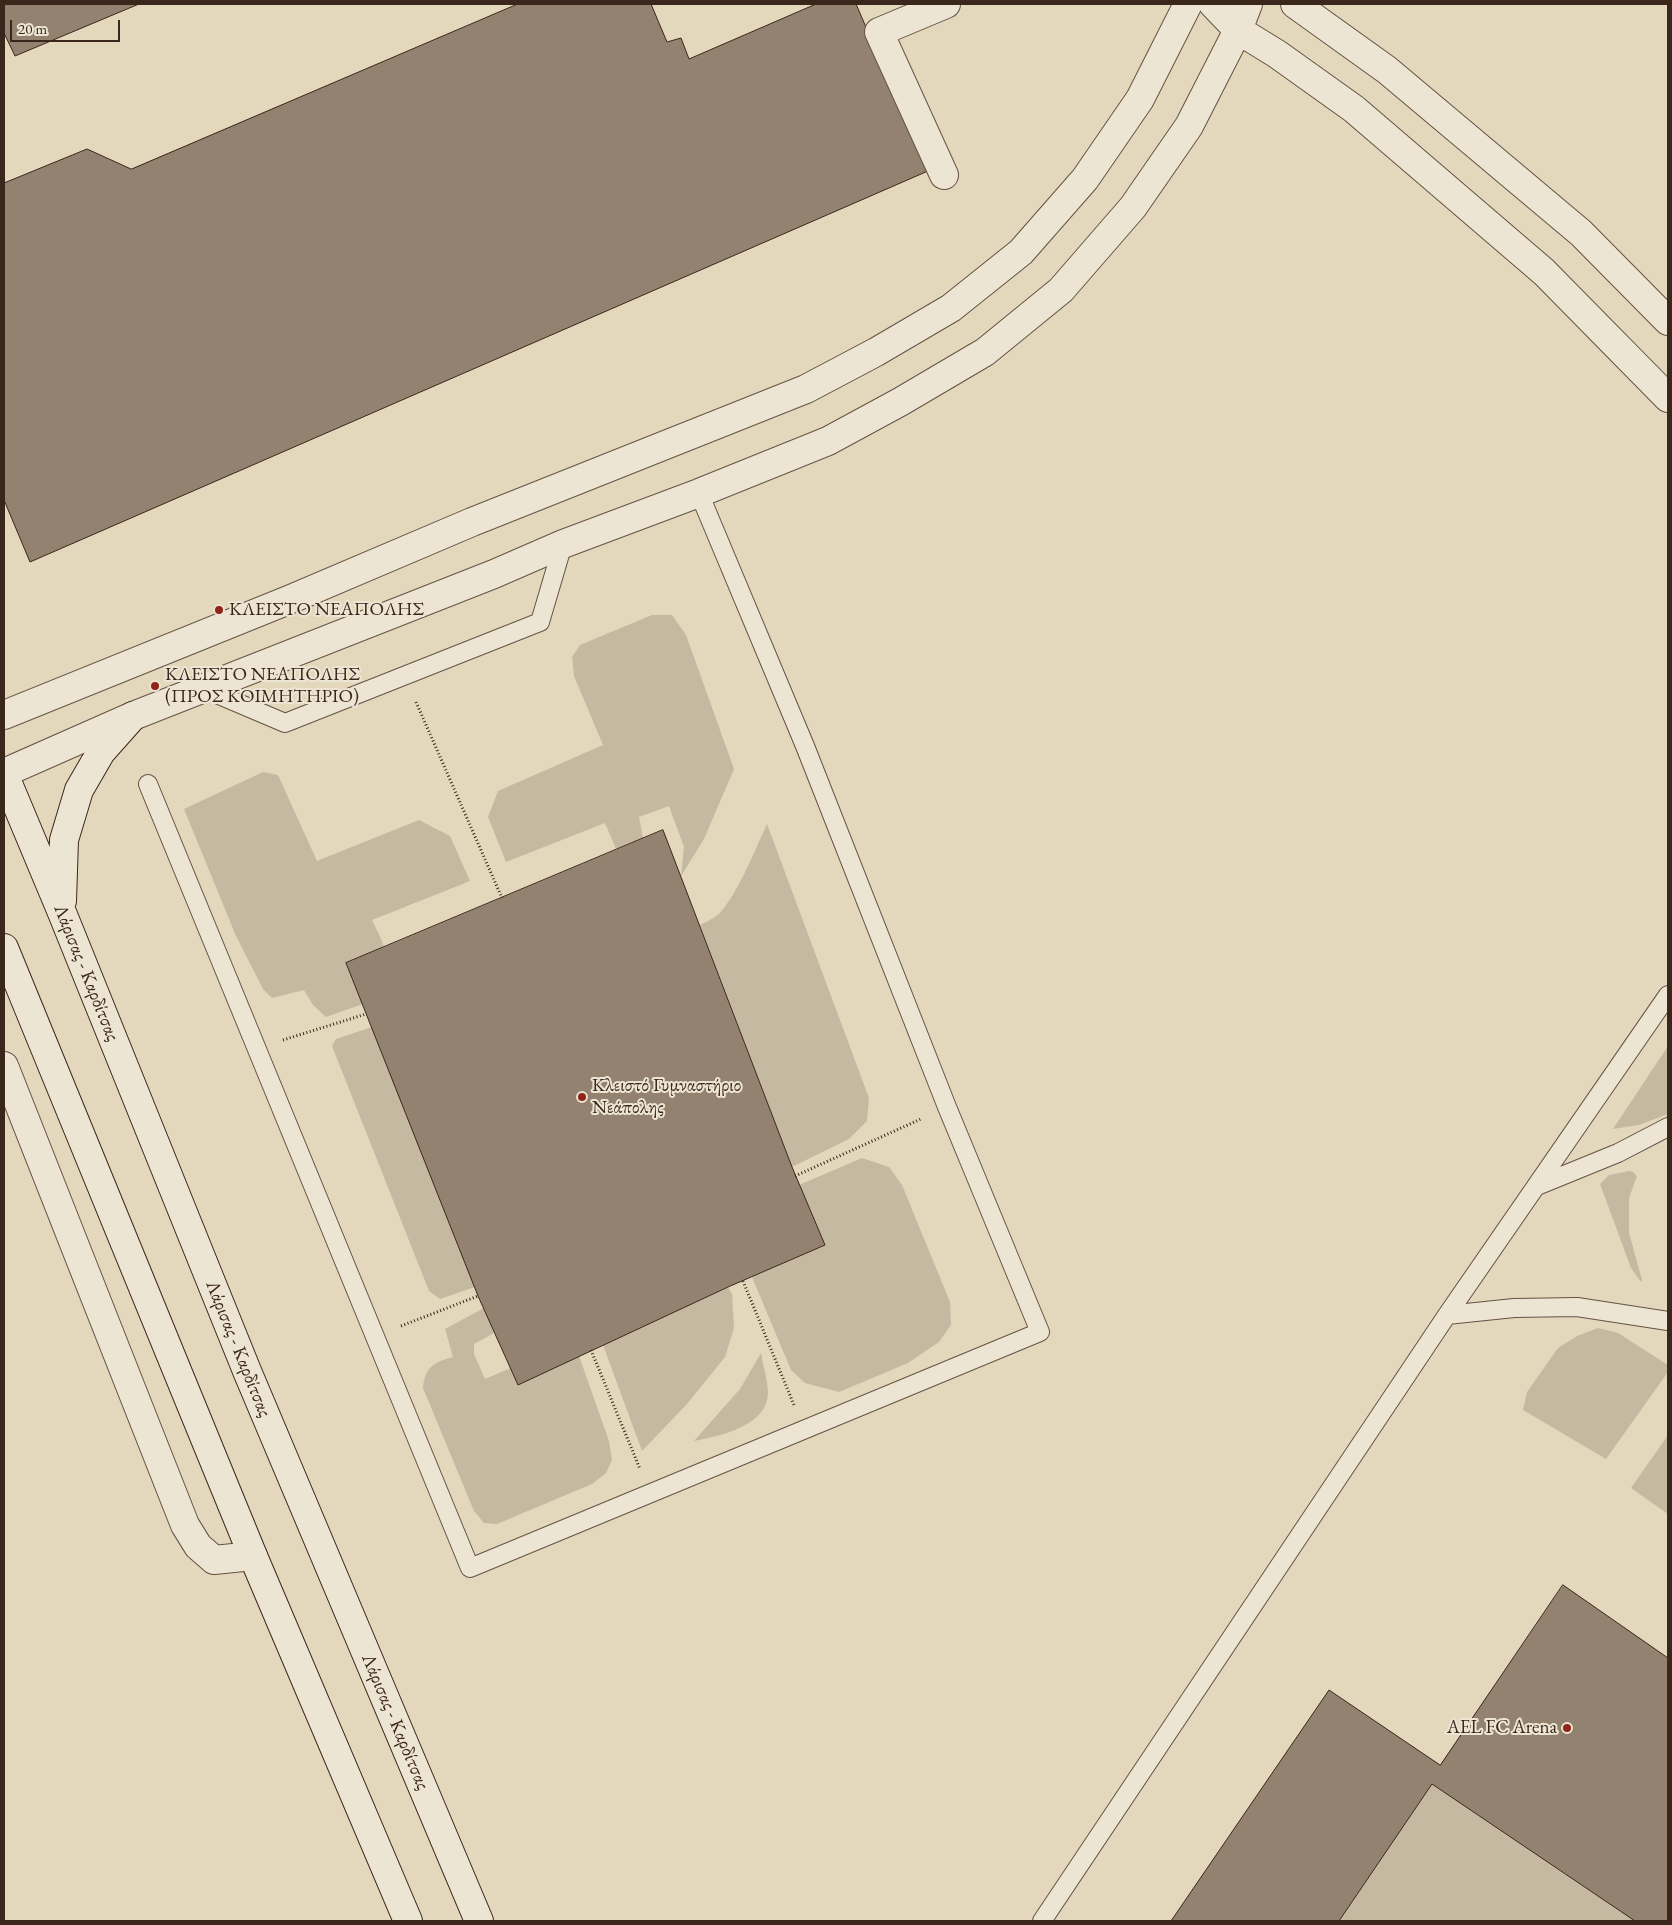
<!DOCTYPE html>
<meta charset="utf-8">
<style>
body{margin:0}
#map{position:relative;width:1672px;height:1925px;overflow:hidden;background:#e3d7bc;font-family:"EB Garamond",serif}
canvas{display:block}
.frame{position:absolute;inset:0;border:5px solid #3b261c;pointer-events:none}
.scale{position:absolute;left:10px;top:20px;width:110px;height:22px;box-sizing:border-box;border:2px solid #3b261c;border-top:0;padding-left:6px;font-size:15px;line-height:18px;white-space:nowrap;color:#3b261c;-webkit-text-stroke:4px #ede5d3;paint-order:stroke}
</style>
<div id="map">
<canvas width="1672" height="1925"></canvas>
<div class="frame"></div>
<div class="scale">20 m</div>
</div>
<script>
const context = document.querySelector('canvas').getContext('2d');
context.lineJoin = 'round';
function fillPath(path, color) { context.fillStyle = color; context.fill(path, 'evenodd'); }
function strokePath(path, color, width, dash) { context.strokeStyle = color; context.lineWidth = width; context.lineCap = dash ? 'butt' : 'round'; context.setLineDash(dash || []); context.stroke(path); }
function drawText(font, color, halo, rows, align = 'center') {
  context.font = font + ' "EB Garamond",serif'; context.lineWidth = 4; context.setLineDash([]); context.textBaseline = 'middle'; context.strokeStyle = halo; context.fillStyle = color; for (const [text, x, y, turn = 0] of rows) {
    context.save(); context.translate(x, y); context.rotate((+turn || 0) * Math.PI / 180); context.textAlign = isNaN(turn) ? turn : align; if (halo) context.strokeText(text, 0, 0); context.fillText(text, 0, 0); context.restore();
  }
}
const green = new Path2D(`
 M 652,615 L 672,615 L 686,635 L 734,769 L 704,839 L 681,876 L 684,847 L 669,806 L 639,817 L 643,838 L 616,849 L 605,823 L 506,862 L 488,817 L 498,791 L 603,745 L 574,676 L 572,657 L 580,645 Z
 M 263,772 L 278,775 L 317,861 L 419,820 L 450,836 L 470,881 L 372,920 L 382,941 L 384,948 L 346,964 L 363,1004 L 326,1017 L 313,1005 L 304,990 L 272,998 L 263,989 L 236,936 L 184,809 Z
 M 767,824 L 869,1098 L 867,1121 L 849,1139 L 792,1167 L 700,925 C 706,922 715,918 720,913 C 740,889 754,852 767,824 Z
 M 372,1027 L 475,1287 L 440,1299 L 429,1291 L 332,1046 L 336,1039 Z
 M 1668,1046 L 1668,1114 L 1639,1125 L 1613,1129 Z
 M 862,1158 L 889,1167 L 902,1185 L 950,1302 L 951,1325 L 939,1342 L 908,1363 L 839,1392 L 805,1383 L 791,1370 L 752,1277 L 825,1245 L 799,1185 Z
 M 1629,1171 L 1633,1172 L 1637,1176 L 1629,1198 L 1629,1233 L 1642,1280 L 1641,1282 L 1631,1268 L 1600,1184 L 1609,1175 Z
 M 728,1287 L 732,1294 L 734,1328 L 725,1357 L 687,1404 L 642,1451 L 603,1345 Z
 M 484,1308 L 494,1333 L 474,1344 L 474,1354 L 485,1379 L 511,1368 L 579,1356 L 609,1441 L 612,1460 L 606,1473 L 592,1484 L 497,1524 L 484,1523 L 474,1511 L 423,1388 C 425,1367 434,1362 453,1357 L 445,1329 Z
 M 1598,1328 L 1618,1333 L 1668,1365 L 1668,1372 L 1606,1459 L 1523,1410 L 1527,1392 L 1558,1348 L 1577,1336 Z
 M 761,1353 C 763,1365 767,1378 768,1391 C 769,1426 720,1436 694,1441 L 740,1389 Z
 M 1668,1435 L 1668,1514 L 1631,1488 Z
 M 1432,1784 L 1635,1921 L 1339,1921 Z`);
const building = new Path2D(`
 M 4,4 L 139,4 L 15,56 L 4,33 Z
 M 518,4 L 651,4 L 667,42 L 681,38 L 689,59 L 816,4 L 856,4 L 928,171 L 30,562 L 4,500 L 4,183 L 87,149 L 131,169 Z
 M 663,830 L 792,1167 L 825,1245 L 728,1287 L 518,1385 L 478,1296 L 346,963 Z
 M 1563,1585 L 1668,1658 L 1668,1921 L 1635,1921 L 1432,1784 L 1339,1921 L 1171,1921 L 1329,1690 L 1440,1765 Z`);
const path = new Path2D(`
 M 416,702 L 502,898
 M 283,1040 L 366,1014
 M 795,1176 L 921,1119
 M 743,1281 L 794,1405
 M 401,1326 L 478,1296
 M 591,1350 L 640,1469`);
const service = new Path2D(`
 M 205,689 L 285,723 L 540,622 L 563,544
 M 148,784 L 470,1568 L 1040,1332 L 947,1107 L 805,746 L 699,493
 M 1537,1186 L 1618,1153 L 1668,1127
 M 1447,1315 L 1514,1308 L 1577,1307 L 1668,1321
 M 1042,1921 L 1447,1315 L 1668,995`);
const minor = new Path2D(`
 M 944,175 L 879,32 L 946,4
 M 4,1066 L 185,1525 L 198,1546 L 214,1560 L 253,1556`);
const tertiary = new Path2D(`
 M 1213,4 L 1238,30 L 1277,54 L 1354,109 L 1544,272 L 1668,398
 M 1295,4 L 1387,70 L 1581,233 L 1668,321
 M 4,715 L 291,599 L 472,522 L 806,389 L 876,352 L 951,308 L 1021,252 L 1085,179 L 1140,99 L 1188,4
 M 4,773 L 133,716 L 494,574 L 563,544 L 699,493 L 828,441 L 900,402 L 985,352 L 1061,290 L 1133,207 L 1189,126 L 1238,30 L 1248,4`);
const secondary = new Path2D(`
 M 4,774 L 63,915 L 247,1371 L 479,1921
 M 62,901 L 64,840 L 79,790 L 101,752 L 133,716
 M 4,948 L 253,1556 L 408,1921`);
const markers = [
 [219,610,5,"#8f2418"],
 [155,686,5,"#8f2418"],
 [582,1097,5,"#8f2418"],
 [1567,1728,5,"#8f2418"]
];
const poiNames = [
 ["ΚΛΕΙΣΤΟ ΝΕΑΠΟΛΗΣ",229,610],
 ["ΚΛΕΙΣΤΟ ΝΕΑΠΟΛΗΣ",165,675],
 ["(ΠΡΟΣ ΚΟΙΜΗΤΗΡΙΟ)",165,697],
 ["Κλειστό Γυμναστήριο",592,1086],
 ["Νεάπολης",592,1108],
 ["AEL FC Arena",1557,1728,"right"]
];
const streetNames = [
 ["Λάρισας - Καρδίτσας",86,973,68],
 ["Λάρισας - Καρδίτσας",238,1349,68],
 ["Λάρισας - Καρδίτσας",395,1722,67]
];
fillPath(green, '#c6b9a1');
fillPath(building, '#92826f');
strokePath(building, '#3b261c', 1);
strokePath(service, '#655244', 20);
strokePath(minor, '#655244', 30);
strokePath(tertiary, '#655244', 30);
strokePath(secondary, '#3b261c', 30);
strokePath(path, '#3b261c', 3, [1, 2.5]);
strokePath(service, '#ede5d3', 18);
strokePath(minor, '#ede5d3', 28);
strokePath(tertiary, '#ede5d3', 28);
strokePath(secondary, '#ede5d3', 28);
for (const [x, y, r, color] of markers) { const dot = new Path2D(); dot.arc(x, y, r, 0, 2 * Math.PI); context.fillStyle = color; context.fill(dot); strokePath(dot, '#ede5d3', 2); }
drawText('19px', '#3b261c', '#ede5d3', poiNames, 'left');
drawText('19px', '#3b261c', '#ede5d3', streetNames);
</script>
